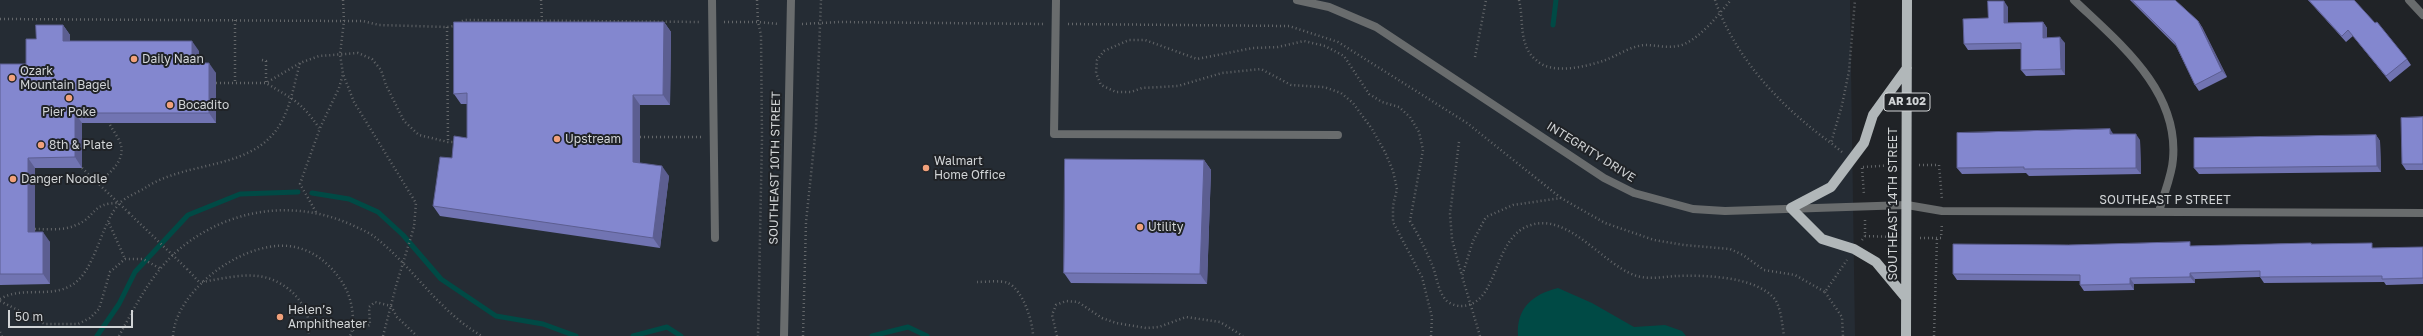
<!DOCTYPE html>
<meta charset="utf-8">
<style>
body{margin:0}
#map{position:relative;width:2423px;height:336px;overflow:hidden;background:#202327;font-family:"Golos Text",sans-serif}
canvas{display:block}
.scale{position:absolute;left:8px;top:310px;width:125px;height:18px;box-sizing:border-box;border:2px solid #d1d4d6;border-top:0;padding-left:5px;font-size:12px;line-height:14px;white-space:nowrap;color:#d1d4d6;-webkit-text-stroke:3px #202327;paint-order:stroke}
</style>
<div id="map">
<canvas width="2423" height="336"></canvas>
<div class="scale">50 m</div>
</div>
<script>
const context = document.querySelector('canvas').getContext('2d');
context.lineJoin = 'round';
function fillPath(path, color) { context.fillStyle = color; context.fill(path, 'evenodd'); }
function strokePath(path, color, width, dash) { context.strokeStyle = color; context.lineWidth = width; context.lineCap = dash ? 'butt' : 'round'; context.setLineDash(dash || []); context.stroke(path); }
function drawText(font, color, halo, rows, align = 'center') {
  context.font = font + ' "Golos Text",sans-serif'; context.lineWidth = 4; context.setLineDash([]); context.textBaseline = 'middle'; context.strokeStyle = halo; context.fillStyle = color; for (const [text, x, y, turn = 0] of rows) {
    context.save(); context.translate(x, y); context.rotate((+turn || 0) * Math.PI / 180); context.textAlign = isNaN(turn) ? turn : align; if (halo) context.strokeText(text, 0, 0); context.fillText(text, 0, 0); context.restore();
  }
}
const built = new Path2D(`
 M 0,0 L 1850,0 L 1855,336 L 0,336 Z`);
const water = new Path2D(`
 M 1558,288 L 1592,303 L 1634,327 L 1665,325 L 1682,331 L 1686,336 L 1518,336 C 1516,308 1533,294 1558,288 Z`);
const stream = new Path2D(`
 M 1553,25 L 1556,0
 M 312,193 L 349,199 L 378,212 L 403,235 L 441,279 L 496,316 L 543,324 L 576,336
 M 97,336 L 119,304 L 135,272 L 188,215 L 240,194 L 298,192
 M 633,336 L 667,327 L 681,336
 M 872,336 L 908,327 L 927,336`);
const path = new Path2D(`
 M 343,0 L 344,21 L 340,54 L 343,74 L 354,102 L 416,203 L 414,227
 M 541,0 L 542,21
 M 757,0 L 758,22 L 779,24
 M 1519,0 C 1524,20 1518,45 1536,60 C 1551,75 1584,67 1603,61 C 1617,56 1630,46 1645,45 C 1657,45 1669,49 1682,45 C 1702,37 1717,16 1731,0
 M 1715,0 C 1735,58 1782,108 1831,143
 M 0,19 L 344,21 L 363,21 L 379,25 L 447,27 L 454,26 L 464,20 L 701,22
 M 235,20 L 235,83
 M 724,22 L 758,22 L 761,35 L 762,138 L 758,336
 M 802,24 L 839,22 L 1045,24
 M 1068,24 L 1289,26 L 1338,42 L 1467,123 L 1561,198
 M 447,27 L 448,142
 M 1475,57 L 1486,0
 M 262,60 L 266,61 L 266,83 C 292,99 301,101 319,128
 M 216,83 L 266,83 L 300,63 L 319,56 L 358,53 L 372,59 L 381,70 L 386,85 L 404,121 L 419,135 L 448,142 L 457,142
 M 640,137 L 702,137
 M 1459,142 L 1450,214 L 1452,239 L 1462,276
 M 1842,152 L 1831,143 L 1842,105 L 1849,71 L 1855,0
 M 1919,165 L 1939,165 L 1942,200
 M 1863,167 L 1894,165
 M 82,168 L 129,213
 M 1862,168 L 1864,195
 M 99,183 C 111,171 128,159 119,140 C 116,134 112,129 109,123
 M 316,212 L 300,184 L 320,128 L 339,88 L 343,74
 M 109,223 L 125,259
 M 35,229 C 48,229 64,231 76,225 C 97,217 90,203 119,203
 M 1865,236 L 1895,237
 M 1920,238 L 1941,238 L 1942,223
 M 1862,240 L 1865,236 L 1865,218
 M 187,269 L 200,283
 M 202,282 C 220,279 240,274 258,276 C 286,279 315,307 308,336
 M 977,282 C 985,282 1001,280 1008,283 C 1023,290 1033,322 1033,336
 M 1825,292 L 1842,317 L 1843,336
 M 0,299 C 22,286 48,298 70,286 C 95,274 100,225 119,204 C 125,197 137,193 145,188 C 188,159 255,172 282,121 C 291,104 295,81 300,63
 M 0,301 L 45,324 L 78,324 L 90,318 L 99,309 L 110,272 L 125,259 L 143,259 L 161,269
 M 353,330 L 370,325 L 369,307 L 375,302 L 391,306 L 397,317 L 417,336
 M 0,332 L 2,336
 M 119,336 C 136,305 153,270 182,247 C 231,208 295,199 352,225 C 360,229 369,232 376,238 C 414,268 439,312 482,336
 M 173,336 C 176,287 252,234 299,248 C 320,254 336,270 346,289 C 352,301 356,323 350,336
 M 383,336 L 396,286
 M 803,336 L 806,222 L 816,127 L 821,0
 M 1057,336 L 1052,315 L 1056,305 L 1066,301 L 1078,302 L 1102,318 L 1116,323 L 1146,328 L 1159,327 L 1186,317 L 1220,322 L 1243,336
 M 1431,336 L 1432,317 L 1422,277 L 1393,222 L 1393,206 L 1397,189 L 1393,171 L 1385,152 L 1372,129 L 1353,103 L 1341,93 L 1324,87 L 1291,85 L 1261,69 L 1222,73 L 1178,86 L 1142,88 L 1131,92 L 1116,92 L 1101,85 L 1096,73 L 1097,60 L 1104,51 L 1129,40 L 1145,40 L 1197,59 L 1253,48 L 1278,47 L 1304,41 L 1325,46 L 1344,56 L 1369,94 L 1382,102 L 1399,107 L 1410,117 L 1419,132 L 1423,150 L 1410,221 C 1419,236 1426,250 1433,267 C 1437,278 1438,291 1446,300 C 1448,303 1456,306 1460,306 C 1500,307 1491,237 1531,225 C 1568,213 1602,263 1634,275 C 1647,280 1662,277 1676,276 C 1703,275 1751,276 1772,296 C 1781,304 1782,324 1784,336
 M 1480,336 L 1462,276 L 1473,241 L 1486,217 L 1513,205 L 1561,198 L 1605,223 L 1654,240 L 1684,245 L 1730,249 L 1743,255 L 1764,270 L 1795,275 L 1825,292 L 1847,260
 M 1934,336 L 1937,238`);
const service = new Path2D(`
 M 712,0 L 715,238
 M 1056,0 L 1054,134 L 1338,135`);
const minor = new Path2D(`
 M 2074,0 C 2119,43 2179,90 2173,159 C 2172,176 2163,195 2159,212
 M 2409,0 L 2423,15
 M 1907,205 L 1942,211 L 2423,213`);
const tertiary = new Path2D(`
 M 1297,0 L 1329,7 L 1376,27 L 1604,178 L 1634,193 L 1693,209 L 1725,211 L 1907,205
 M 784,336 L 791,0`);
const primary = new Path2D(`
 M 1906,298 L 1876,262 L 1854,249 L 1822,239 L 1791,208 L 1831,187 L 1864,143 L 1873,115 L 1907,68
 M 1906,336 L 1907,0`);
const pathBridge = new Path2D(`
 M 129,213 L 187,269
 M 396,286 L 414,227`);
const wall = new Path2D(`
 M 2130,0 L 2175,0 L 2198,21 L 2202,27 L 2227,77 L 2199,91 L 2195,85 L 2176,46 Z
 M 2308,0 L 2354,0 L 2407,59 L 2411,65 L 2390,82 L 2353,36 L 2346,42 Z
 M 2008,7 L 2008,23 L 2043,22 L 2047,28 L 2047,38 L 2065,43 L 2065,75 L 2026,76 L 2021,70 L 2021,49 L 1968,50 L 1964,44 Z
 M 664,22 L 671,32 L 670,105 L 640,105 L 640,163 L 669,176 L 660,248 L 440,216 L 433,206 L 452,158 L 467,138 L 467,104 L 461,104 L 454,94 Z
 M 63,25 L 70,35 L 70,41 L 199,51 L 199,63 L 216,73 L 216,123 L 82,123 L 82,168 L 35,168 L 35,232 L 50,242 L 50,284 L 0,285 L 0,64 L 26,64 L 36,39 Z
 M 2423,117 L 2423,170 L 2406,170 L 2402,164 Z
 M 2114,134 L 2140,140 L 2141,174 L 2029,176 L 2026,173 L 1962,174 L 1957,168 Z
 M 2376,135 L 2380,141 L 2381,172 L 2199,174 L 2194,168 Z
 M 1204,160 L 1211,170 L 1207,284 L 1071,283 L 1064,273 Z
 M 2311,243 L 2312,244 L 2375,248 L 2423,247 L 2423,284 L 2386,285 L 2384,282 L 2264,283 L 2260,277 L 2195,279 L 2195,283 L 2134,284 L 2134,290 L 2084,291 L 2080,285 L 2080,281 L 1957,280 L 1953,274 L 2193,246 Z`);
const shadedWall = new Path2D(`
 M 2004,1 L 2008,7 L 2008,29 L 2004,23 Z
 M 2198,21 L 2202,27 L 2227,77 L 2222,71 Z
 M 664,22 L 671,32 L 670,105 L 663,95 Z
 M 2043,22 L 2047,28 L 2047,44 L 2043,38 Z
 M 63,25 L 70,35 L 70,51 L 63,41 Z
 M 2060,37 L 2065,43 L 2065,75 L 2061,69 Z
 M 192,41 L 199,51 L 199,73 L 192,63 Z
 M 209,63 L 216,73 L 216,123 L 209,113 Z
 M 633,95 L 640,105 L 640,172 L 633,162 Z
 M 75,113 L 82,123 L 82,168 L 75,157 Z
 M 2110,129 L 2114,135 L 2110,134 Z
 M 2136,134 L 2140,140 L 2141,174 L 2136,168 Z
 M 2376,135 L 2380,141 L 2381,172 L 2377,166 Z
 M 28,158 L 35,168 L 35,242 L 28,232 Z
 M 1204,160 L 1211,170 L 1207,284 L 1200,274 Z
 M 662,166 L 669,176 L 660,248 L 653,238 Z
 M 43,232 L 50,242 L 50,284 L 43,274 Z
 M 2190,273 L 2195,279 L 2195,283 L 2190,277 Z
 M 2130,278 L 2134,284 L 2134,290 L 2130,284 Z`);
const building = new Path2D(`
 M 2132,0 L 2175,0 L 2198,21 L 2222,71 L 2195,85 L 2175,43 Z
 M 2309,0 L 2354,0 L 2375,23 L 2377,22 L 2407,59 L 2386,76 L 2348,30 L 2342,36 Z
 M 1988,1 L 2004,1 L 2004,23 L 2043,22 L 2043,38 L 2060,37 L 2061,69 L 2021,70 L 2021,43 L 1964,44 L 1963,19 L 1988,18 Z
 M 454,22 L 664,22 L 663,95 L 633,95 L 633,162 L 662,166 L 653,238 L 433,206 L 440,157 L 452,158 L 454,136 L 467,138 L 467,93 L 454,94 Z
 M 36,25 L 63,25 L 63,41 L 192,41 L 192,63 L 209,63 L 209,113 L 75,113 L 75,157 L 28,158 L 28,232 L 43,232 L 43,274 L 0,274 L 0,64 L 26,64 L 26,39 L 36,39 Z
 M 2423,117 L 2423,164 L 2402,164 L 2401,118 Z
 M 2110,129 L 2110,134 L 2136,134 L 2136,168 L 2024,169 L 2024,167 L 1957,168 L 1957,133 Z
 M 2376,135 L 2377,166 L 2194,168 L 2194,138 Z
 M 1065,159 L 1204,160 L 1200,274 L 1064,273 Z
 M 2190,242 L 2190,246 L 2311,243 L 2311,244 L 2372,243 L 2372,248 L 2423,247 L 2423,278 L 2382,279 L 2382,276 L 2260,277 L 2260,271 L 2190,273 L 2190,277 L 2130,278 L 2130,284 L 2080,285 L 2080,275 L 1953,274 L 1953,244 L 2068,245 Z`);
const markers = [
 [134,59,4,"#f1a17b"],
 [12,78,4,"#f1a17b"],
 [69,98,4,"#f1a17b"],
 [170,105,4,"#f1a17b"],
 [557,139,4,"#f1a17b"],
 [41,145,4,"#f1a17b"],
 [926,168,4,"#f1a17b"],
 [13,179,4,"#f1a17b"],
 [1140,227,4,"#f1a17b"],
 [280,317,4,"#f1a17b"]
];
const shields = [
 [1907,102,46]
];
const shieldNames = [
 ["AR 102",1907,102]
];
const poiNames = [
 ["Daily Naan",142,59],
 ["Ozark",20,71],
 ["Mountain Bagel",20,85],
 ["Bocadito",178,105],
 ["Pier Poke",69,112,"center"],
 ["Upstream",565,139],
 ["8th & Plate",49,145],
 ["Walmart",934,161],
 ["Home Office",934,175],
 ["Danger Noodle",21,179],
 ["Utility",1148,227],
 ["Helen’s",288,310],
 ["Amphitheater",288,324]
];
const streetNames = [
 ["INTEGRITY DRIVE",1591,152,32],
 ["SOUTHEAST 10TH STREET",775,168,-89],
 ["SOUTHEAST P STREET",2165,200],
 ["SOUTHEAST 14TH STREET",1893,204,-90]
];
fillPath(built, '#252c34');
fillPath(water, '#004a45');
strokePath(stream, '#004a45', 5);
strokePath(path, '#64676a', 2.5, [1, 3]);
strokePath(service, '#696c6d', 8);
strokePath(minor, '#696c6d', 8);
strokePath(tertiary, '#696c6d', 8);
strokePath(primary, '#b1b7b9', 10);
strokePath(pathBridge, '#64676a', 2.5, [1, 3]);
fillPath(wall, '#7174b2');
fillPath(shadedWall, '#5c5e91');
fillPath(building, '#8387cf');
strokePath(building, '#5c5e91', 1);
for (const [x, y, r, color] of markers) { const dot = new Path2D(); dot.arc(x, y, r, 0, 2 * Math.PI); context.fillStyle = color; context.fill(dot); strokePath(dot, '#202327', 1.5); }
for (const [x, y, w] of shields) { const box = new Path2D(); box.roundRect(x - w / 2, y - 9, w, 18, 3); context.fillStyle = '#202327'; context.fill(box); strokePath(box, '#d1d4d6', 1); }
drawText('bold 11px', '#d1d4d6', null, shieldNames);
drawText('12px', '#d1d4d6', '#202327', poiNames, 'left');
drawText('12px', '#d1d4d6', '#202327', streetNames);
</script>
